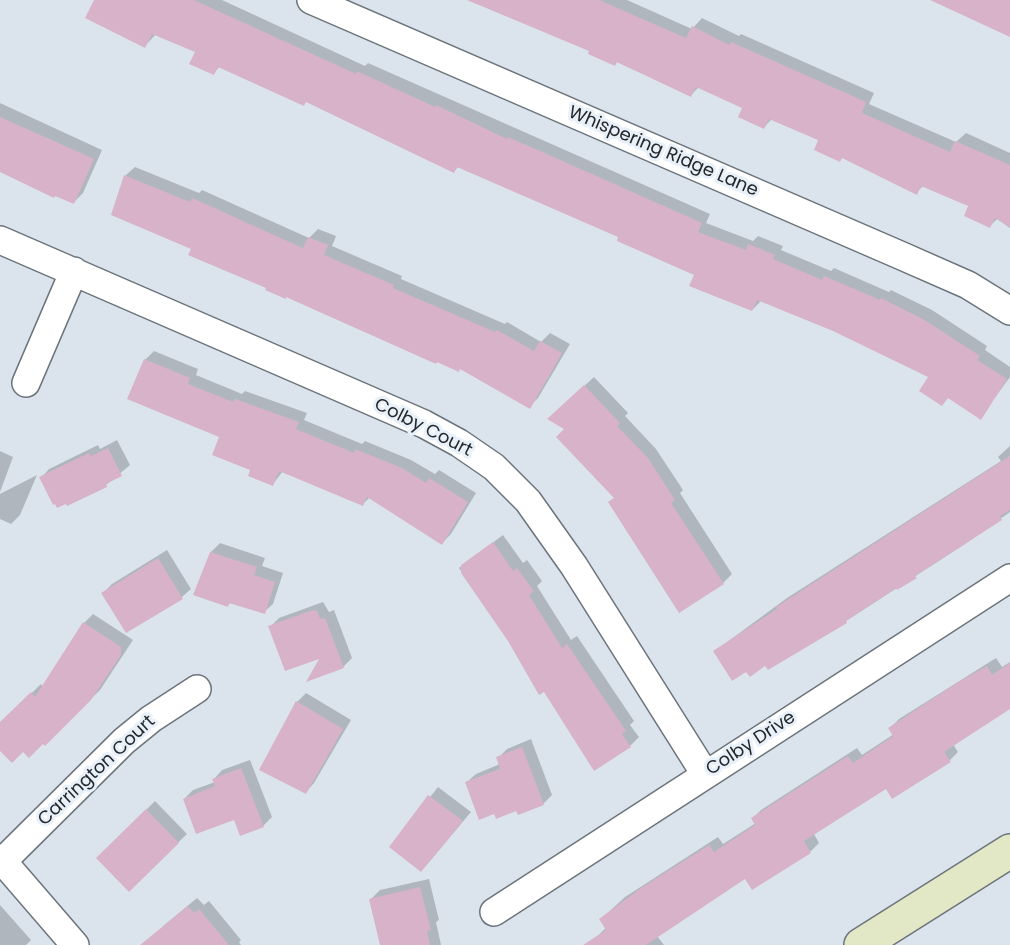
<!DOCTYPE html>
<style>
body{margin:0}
canvas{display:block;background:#dbe4ec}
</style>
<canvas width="1010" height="945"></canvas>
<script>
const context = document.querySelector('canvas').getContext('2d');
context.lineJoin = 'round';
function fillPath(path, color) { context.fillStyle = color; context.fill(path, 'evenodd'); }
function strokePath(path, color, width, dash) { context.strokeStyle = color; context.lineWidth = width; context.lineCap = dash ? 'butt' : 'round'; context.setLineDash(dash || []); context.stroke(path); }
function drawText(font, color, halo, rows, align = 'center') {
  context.font = font + ' Poppins,sans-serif'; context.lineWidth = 6; context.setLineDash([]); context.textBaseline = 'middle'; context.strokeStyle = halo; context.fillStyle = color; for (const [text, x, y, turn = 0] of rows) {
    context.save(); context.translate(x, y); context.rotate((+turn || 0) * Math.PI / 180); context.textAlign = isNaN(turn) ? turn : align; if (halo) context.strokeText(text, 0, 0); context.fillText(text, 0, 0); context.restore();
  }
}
const shadow = new Path2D(`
 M 95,0 L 222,0 L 365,66 L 368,63 L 710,214 L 706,223 L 753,241 L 758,236 L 783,246 L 781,250 L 831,271 L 834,268 L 889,292 L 891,290 L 932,310 L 987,346 L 985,350 L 1010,367 L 1010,377 L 980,418 L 949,397 L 942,404 L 931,376 L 834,330 L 762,300 L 752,310 L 696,274 L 620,236 L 459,166 L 454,171 L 307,101 L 220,66 L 214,73 L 197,51 L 156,34 L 145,46 Z
 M 477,0 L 627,0 L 692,29 L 702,18 L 739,36 L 741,34 L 874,93 L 869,104 L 956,142 L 966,133 L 1010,153 L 1010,228 L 997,219 L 990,226 L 970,206 L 924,185 L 916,193 L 843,157 L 840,160 L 820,140 L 772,119 L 764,127 L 744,107 L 699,87 L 691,95 Z
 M 0,103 L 102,150 L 83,193 L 74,202 L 0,171 Z
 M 135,167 L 199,193 L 202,190 L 309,238 L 318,229 L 336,236 L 332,246 L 402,276 L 401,279 L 505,324 L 507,322 L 541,342 L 550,333 L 570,344 L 538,398 L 529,407 L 460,368 L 268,288 L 193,248 L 113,214 L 126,175 Z
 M 154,351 L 198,369 L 196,375 L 242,394 L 245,391 L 307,413 L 304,420 L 362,444 L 365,441 L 411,460 L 435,474 L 439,470 L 476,493 L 451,534 L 442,543 L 370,497 L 363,504 L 283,471 L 273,484 L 252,470 L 145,360 Z
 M 594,377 L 628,413 L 625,416 L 656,449 L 683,490 L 680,493 L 732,574 L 723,583 L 610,502 L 615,497 L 566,428 L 558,410 Z
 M 117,440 L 130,465 L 106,485 L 41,478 L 49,469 L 98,445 L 100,449 Z
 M 1010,446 L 1010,512 L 965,544 L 829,632 L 766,664 L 747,670 L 715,651 L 787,598 L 1001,461 L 998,457 Z
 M 0,451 L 13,457 L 0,492 Z
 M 37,475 L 20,515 L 11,524 L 0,519 L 0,494 Z
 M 503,535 L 523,563 L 527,560 L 542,581 L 537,586 L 571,640 L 577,636 L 634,721 L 630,725 L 639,737 L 630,746 L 544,690 L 459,568 Z
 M 220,543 L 265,558 L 262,566 L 283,573 L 273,604 L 264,612 L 231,602 L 228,605 L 211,552 Z
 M 167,550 L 191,589 L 182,597 L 127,631 L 103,593 L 112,584 Z
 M 323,602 L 329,612 L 334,610 L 352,658 L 343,667 L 270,627 L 279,618 Z
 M 93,614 L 133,640 L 100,690 L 45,744 L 43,742 L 23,750 L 0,748 L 0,724 L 41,684 L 43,687 L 84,623 Z
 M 996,658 L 1002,667 L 1010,662 L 1010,707 L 953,744 L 958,752 L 950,760 L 886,787 L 814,834 L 819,843 L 811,851 L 753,888 L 745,877 L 657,936 L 664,945 L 596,945 L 593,940 L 606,928 L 601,919 L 625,897 L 718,837 L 723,844 L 756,823 L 753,818 L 761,810 L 857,748 L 862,755 L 894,734 L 890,728 L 899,719 Z
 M 306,693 L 351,720 L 314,783 L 306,792 L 297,702 Z
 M 531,739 L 552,795 L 543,804 L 517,809 L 467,782 L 476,774 L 500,764 L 498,758 L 507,749 Z
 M 250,760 L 272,817 L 263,826 L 184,799 L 193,790 L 215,782 L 214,779 L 222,770 Z
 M 438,787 L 471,812 L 430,861 L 391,846 Z
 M 155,801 L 187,834 L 129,890 L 98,858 Z
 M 429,879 L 439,920 L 436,922 L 441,945 L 381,945 L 371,899 L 380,890 Z
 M 197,898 L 204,905 L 209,901 L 241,940 L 239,942 L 241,945 L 161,945 L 162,927 Z
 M 0,905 L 31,940 L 26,945 L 0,945 Z`);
const building = new Path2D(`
 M 94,0 L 194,0 L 356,74 L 357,71 L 435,107 L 436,105 L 507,139 L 508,137 L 549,155 L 702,223 L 698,232 L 746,250 L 748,244 L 775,255 L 773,259 L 822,280 L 824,276 L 880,300 L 881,298 L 923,319 L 980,356 L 977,360 L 1007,379 L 981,420 L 948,398 L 942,406 L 919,391 L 928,377 L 833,331 L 757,300 L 752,311 L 689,286 L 694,275 L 617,241 L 618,237 L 457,167 L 454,173 L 306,102 L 304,106 L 218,67 L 214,75 L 189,64 L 195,52 L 152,34 L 145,48 L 85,18 Z
 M 467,0 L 599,0 L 686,38 L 692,26 L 729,45 L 731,42 L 866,102 L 862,113 L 950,152 L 955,141 L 1010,165 L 1010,227 L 995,218 L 990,228 L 964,216 L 968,206 L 921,186 L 917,195 L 842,158 L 840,162 L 814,150 L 818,140 L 769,119 L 764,129 L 738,117 L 742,108 L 696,87 L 691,97 L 617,62 L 615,66 L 588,54 L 589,51 Z
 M 930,0 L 1010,0 L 1010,37 Z
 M 0,117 L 94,159 L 74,204 L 55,196 L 54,198 L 0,172 Z
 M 124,175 L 190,202 L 192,198 L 303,248 L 308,237 L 328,245 L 324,255 L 394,285 L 393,288 L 495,332 L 497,330 L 534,351 L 540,341 L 562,353 L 530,409 L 460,369 L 459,372 L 437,362 L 436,364 L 286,297 L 286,299 L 265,290 L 266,288 L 188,255 L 191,249 L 111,215 Z
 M 144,359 L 190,378 L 188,384 L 233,402 L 235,399 L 299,422 L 296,429 L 354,453 L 355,449 L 402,468 L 426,483 L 429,478 L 468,502 L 442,545 L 367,497 L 363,506 L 279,471 L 273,486 L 248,476 L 250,470 L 212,455 L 219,437 L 127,399 Z
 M 584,385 L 620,423 L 617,426 L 648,458 L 675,500 L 671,503 L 724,584 L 679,613 L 608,502 L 614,498 L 556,437 L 564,429 L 547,419 Z
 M 108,448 L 122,476 L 106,484 L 107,487 L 67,506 L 66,504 L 57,508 L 55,504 L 53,505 L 39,477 L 89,453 L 91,456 Z
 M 1010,456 L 1010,510 L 1000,516 L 1002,520 L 915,576 L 917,578 L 897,590 L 896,588 L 846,621 L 847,623 L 768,670 L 765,666 L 750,677 L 746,672 L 732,681 L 713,651 L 777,609 L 776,607 Z
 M 493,542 L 513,571 L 517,568 L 534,591 L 529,595 L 562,648 L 567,644 L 626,731 L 622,734 L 631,747 L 594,771 L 544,692 L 539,695 L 508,641 L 461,573 L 461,565 Z
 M 210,552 L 257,567 L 254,575 L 275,582 L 265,614 L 229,603 L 228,607 L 193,595 Z
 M 158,558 L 183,599 L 126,633 L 101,593 Z
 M 313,610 L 317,611 L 320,619 L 325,618 L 344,668 L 306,682 L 319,659 L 285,671 L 268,626 Z
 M 83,622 L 121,647 L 121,655 L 91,700 L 45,746 L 43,744 L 29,758 L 23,752 L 12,763 L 0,751 L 0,722 L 31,692 L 35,697 Z
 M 1010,663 L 1010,709 L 944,752 L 951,762 L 892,799 L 886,789 L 804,841 L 811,853 L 752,890 L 745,879 L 646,945 L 583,945 L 606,930 L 599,919 L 641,888 L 709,845 L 714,852 L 755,825 L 751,818 L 848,756 L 853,763 L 893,736 L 888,728 L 960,681 L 987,666 L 992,675 Z
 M 296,701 L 343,729 L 306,794 L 259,770 Z
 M 522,747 L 544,805 L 518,815 L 516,811 L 496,819 L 494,814 L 479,820 L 465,782 L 500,769 L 496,757 Z
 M 241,768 L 264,827 L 240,836 L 234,820 L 196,834 L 183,799 L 215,786 L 212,779 Z
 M 428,795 L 463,821 L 421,872 L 389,847 Z
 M 146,809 L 179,843 L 129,892 L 96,858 Z
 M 420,887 L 431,930 L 427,931 L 430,945 L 380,945 L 369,899 Z
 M 188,906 L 194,913 L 199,909 L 229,945 L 140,945 Z`);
const street = new Path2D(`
 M 311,0 L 902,256 L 968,285 L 1010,311
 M 0,240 L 424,424 L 459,443 L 494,467 L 528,501 L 574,566 L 705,774
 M 26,383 L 74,271
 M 0,858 L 75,945
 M 3,861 L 124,741 L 151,719 L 197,689
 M 494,912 L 1010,578`);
const secondary = new Path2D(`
 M 861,945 L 1010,851`);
const streetNames = [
 ["Whispering Ridge Lane",663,152,23],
 ["Colby Court",423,428,27],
 ["Colby Drive",751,744,-33],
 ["Carrington Court",97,771,-43]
];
fillPath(shadow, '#0003');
fillPath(building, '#d7b2c8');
strokePath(street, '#6c747b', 30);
strokePath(secondary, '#6c747b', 36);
strokePath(street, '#fff', 27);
strokePath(secondary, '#e2e8c5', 33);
drawText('18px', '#25282b', '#e8f1fa', streetNames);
</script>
